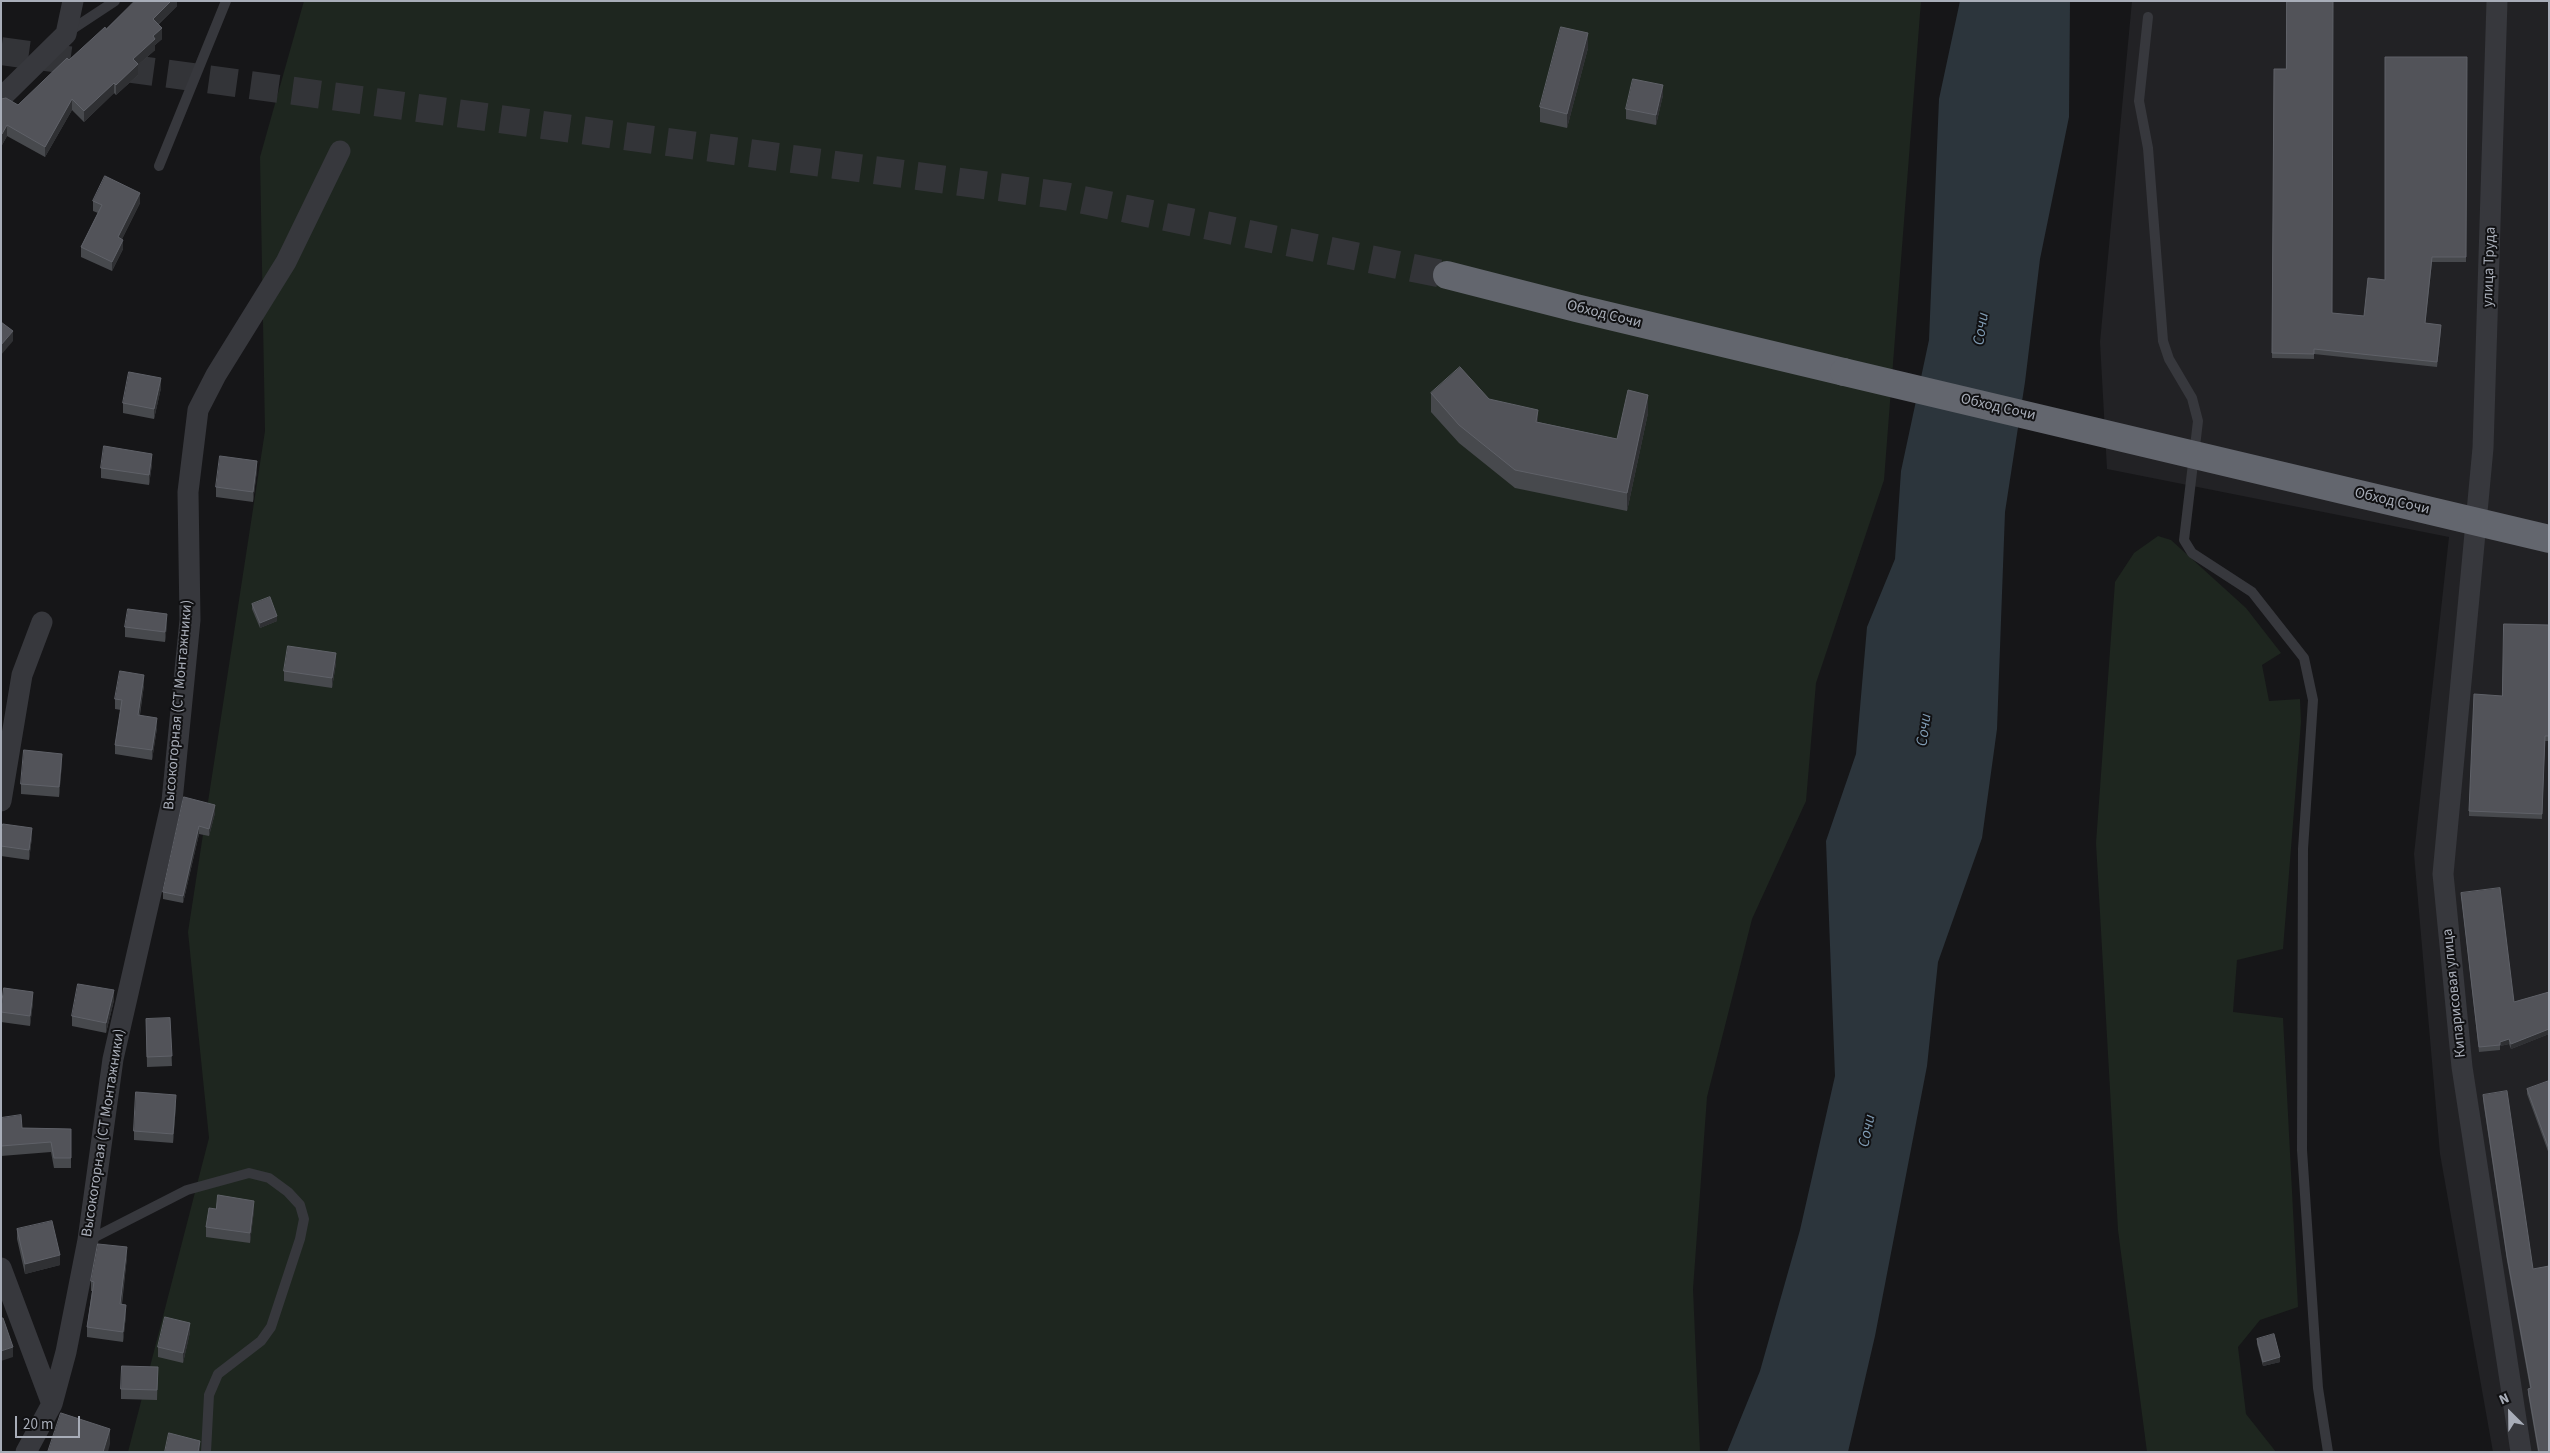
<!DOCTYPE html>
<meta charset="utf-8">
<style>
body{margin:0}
#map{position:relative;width:2550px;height:1453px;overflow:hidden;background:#161618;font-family:"Source Sans 3",sans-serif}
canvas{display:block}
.frame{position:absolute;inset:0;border:2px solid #a8adb8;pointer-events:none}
.north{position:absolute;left:2485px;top:1388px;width:50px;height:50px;-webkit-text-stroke:4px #111113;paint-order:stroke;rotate:337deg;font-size:14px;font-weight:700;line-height:20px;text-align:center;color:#a8adb8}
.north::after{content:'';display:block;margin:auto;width:18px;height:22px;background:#a8adb8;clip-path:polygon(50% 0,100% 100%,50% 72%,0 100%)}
.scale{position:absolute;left:15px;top:1416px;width:65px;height:22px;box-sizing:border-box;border:2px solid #a8adb8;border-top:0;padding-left:6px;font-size:15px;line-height:18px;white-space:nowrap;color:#a8adb8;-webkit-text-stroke:4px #111113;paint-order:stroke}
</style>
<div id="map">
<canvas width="2550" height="1453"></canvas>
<div class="frame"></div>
<div class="north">N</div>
<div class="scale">20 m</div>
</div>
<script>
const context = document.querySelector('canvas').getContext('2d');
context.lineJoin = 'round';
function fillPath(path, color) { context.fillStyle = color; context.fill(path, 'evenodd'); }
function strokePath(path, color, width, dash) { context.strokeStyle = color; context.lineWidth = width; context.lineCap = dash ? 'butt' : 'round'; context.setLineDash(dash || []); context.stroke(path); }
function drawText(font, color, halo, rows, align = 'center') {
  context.font = font + ' "Source Sans 3",sans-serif'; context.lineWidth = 4; context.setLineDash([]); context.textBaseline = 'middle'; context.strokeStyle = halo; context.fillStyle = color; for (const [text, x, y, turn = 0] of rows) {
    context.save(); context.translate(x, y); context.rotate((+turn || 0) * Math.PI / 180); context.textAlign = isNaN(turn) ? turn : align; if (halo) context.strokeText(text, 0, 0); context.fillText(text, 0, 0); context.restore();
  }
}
const built = new Path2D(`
 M 2132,1 L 2549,1 L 2549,1452 L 2493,1452 L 2440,1154 L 2414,854 L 2449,537 L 2107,469 L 2100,342 Z`);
const green = new Path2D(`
 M 304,1 L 1921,1 L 1884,480 L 1816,683 L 1806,801 L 1752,919 L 1707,1097 L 1693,1289 L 1700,1452 L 128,1452 L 209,1138 L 188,932 L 265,431 L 260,157 Z
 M 2158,536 L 2171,540 L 2246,608 L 2281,653 L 2262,665 L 2269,701 L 2300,699 L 2301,722 L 2283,949 L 2237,960 L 2233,1012 L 2283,1018 L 2298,1307 L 2260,1320 L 2238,1347 L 2246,1414 L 2276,1452 L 2147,1452 L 2118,1230 L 2096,843 L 2115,582 L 2134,553 Z`);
const water = new Path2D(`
 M 1960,1 L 2070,1 L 2069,117 L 2040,259 L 2025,382 L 2005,512 L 1997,729 L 1982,838 L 1938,962 L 1927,1066 L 1875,1336 L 1848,1452 L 1727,1452 L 1760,1371 L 1800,1230 L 1835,1076 L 1826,841 L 1856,754 L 1867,627 L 1895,559 L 1901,471 L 1929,340 L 1939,99 Z`);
const highwayTunnel = new Path2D(`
 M 1,51 L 1064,196 L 1447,275`);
const lane = new Path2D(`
 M 2148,17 L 2139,101 L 2148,148 L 2163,341 L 2169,359 L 2192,398 L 2198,421 L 2184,540 L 2192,553 L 2252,592 L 2304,658 L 2313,700 L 2303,849 L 2302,1150 L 2318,1388 L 2328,1452
 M 68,32 L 115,1
 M 159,166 L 226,1
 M 89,1240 L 187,1190 L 249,1173 L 269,1178 L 288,1192 L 300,1205 L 304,1219 L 300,1239 L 271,1327 L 261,1341 L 218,1374 L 209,1395 L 206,1452`);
const street = new Path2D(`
 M 2497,1 L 2483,448 L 2443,874 L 2462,1067 L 2521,1452
 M 1,98 L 66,34 L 73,1
 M 1,801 L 22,675 L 42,622
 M 1,1268 L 52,1404 L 26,1452
 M 52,1404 L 66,1352 L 88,1240 L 113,1059 L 172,801 L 190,620 L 188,492 L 198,410 L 216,375 L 286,262 L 340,151`);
const highway = new Path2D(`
 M 1447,275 L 1576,308 L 1844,372`);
const highwayBridge = new Path2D(`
 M 1844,372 L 2549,539`);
const wall = new Path2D(`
 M 177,1 L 177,6 L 159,24 L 162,39 L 155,45 L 155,50 L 138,65 L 138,75 L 116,95 L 114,93 L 84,122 L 72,110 L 45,157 L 7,136 L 2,145 L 1,144 L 1,99 L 18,105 L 69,60 L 106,29 Z
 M 1588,48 L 1567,128 L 1540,122 L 1540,107 Z
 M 2467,57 L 2466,262 L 2432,262 L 2425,323 L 2441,330 L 2437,367 L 2314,354 L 2314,359 L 2272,358 L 2274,69 L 2286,69 L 2332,313 L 2364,316 L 2385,280 Z
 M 1663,95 L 1656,125 L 1626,119 L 1626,109 Z
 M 93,201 L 140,203 L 122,239 L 123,249 L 112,271 L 81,257 L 81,247 L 98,213 L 93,211 Z
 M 161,388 L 154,419 L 123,413 L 123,403 Z
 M 1431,393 L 1489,399 L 1538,422 L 1617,439 L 1648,413 L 1627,511 L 1515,488 L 1459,443 L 1431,412 Z
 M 152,464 L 149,485 L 101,478 L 101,468 Z
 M 257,470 L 253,502 L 216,497 L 216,487 Z
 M 252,604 L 277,621 L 260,628 L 252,609 Z
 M 167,624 L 165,642 L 125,637 L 125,627 Z
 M 2549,625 L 2549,741 L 2545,741 L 2542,819 L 2469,816 L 2469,811 L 2502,696 Z
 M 336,663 L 332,688 L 284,681 L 284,671 Z
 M 144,685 L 140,715 L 157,728 L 152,760 L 115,754 L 115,745 L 121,710 L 115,709 L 115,699 Z
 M 62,763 L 59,797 L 21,794 L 21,784 Z
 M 184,797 L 215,813 L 209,836 L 199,834 L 183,903 L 163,899 L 163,892 Z
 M 1,835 L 32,837 L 29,860 L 1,856 Z
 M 2461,893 L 2514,1002 L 2549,992 L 2549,1034 L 2511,1049 L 2509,1044 L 2500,1046 L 2500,1050 L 2479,1052 Z
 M 114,1000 L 106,1033 L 72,1026 L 72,1016 Z
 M 33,1002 L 30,1026 L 1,1022 L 1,1012 Z
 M 170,1018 L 172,1066 L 147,1067 L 146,1019 Z
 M 2549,1081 L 2549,1154 L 2527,1094 L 2527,1089 Z
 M 2483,1095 L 2549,1452 L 2538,1452 L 2528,1394 L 2528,1389 L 2530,1388 L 2507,1261 L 2483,1100 Z
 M 176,1105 L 173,1143 L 134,1140 L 134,1131 Z
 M 1,1118 L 22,1128 L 71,1129 L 71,1168 L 54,1168 L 51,1152 L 1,1156 Z
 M 216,1209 L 254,1210 L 250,1243 L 206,1237 L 206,1227 Z
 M 17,1229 L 60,1265 L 25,1274 L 17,1239 Z
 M 127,1257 L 122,1304 L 126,1315 L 123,1342 L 87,1337 L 87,1327 L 92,1291 L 91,1291 L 91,1281 Z
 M 190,1332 L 183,1363 L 158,1357 L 158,1347 Z
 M 2257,1339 L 2280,1362 L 2263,1366 L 2257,1344 Z
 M 158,1367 L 157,1400 L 121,1399 L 121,1389 Z`);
const shadedWall = new Path2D(`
 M 171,1 L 177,1 L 177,6 L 153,29 L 153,19 Z
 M 162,28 L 162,39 L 155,45 L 155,50 L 138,65 L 138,75 L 116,95 L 116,85 L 133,59 L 153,36 Z
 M 1588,33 L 1588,48 L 1567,128 L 1567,114 Z
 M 114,83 L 114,93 L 84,122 L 84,111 Z
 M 1663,85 L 1663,95 L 1656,125 L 1656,115 Z
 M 72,99 L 72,110 L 45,157 L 45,147 Z
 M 7,125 L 7,136 L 2,145 L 2,134 Z
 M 140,193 L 140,203 L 118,247 L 118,237 Z
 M 123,240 L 123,249 L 112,271 L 112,262 Z
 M 2432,257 L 2432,262 L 2425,328 L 2425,323 Z
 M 2441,325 L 2441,330 L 2437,367 L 2437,362 Z
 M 13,331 L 13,341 L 1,355 L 1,345 Z
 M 161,378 L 161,388 L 154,419 L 154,409 Z
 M 1648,395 L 1648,413 L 1627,511 L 1627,493 Z
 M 1538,410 L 1538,428 L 1536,422 Z
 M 152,454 L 152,464 L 149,485 L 149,475 Z
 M 257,461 L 257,470 L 253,502 L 253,492 Z
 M 167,614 L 167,624 L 165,642 L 165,632 Z
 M 277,616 L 277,621 L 260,628 L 260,623 Z
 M 336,653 L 336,663 L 332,688 L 332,678 Z
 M 144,675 L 144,685 L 138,725 L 138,715 Z
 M 157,718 L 157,728 L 152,760 L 152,750 Z
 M 62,754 L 62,763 L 59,797 L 59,787 Z
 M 215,805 L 215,813 L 209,836 L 209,829 Z
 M 199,826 L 199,834 L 183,903 L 183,896 Z
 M 32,828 L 32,837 L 29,860 L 29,850 Z
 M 114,990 L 114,1000 L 106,1033 L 106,1023 Z
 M 33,992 L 33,1002 L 30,1026 L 30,1016 Z
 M 2549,1029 L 2549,1034 L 2511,1049 L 2511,1044 Z
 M 2509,1039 L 2509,1044 L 2500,1046 L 2500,1042 Z
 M 176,1095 L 176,1105 L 173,1143 L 173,1134 Z
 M 254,1201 L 254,1210 L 250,1243 L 250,1233 Z
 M 127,1247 L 127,1257 L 120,1314 L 120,1304 Z
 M 60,1255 L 60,1265 L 25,1274 L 25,1264 Z
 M 126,1305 L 126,1315 L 123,1342 L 123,1332 Z
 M 190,1323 L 190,1332 L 183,1363 L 183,1353 Z
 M 13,1347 L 13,1357 L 1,1361 L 1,1351 Z
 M 2280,1357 L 2280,1362 L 2263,1366 L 2263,1362 Z
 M 110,1429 L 110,1444 L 108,1452 L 103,1452 Z
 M 200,1441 L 200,1452 L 198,1452 Z`);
const building = new Path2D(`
 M 135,1 L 171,1 L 153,19 L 162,28 L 153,36 L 155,39 L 133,59 L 138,64 L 116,85 L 114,83 L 84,111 L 72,99 L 45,147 L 7,125 L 2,134 L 1,133 L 1,99 L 6,98 L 18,105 L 67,58 L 69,60 L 105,27 L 106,29 Z
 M 2287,1 L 2333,1 L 2332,313 L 2364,316 L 2368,278 L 2385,280 L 2385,57 L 2467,57 L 2466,257 L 2432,257 L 2425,323 L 2441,325 L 2437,362 L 2314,349 L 2314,354 L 2272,353 L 2274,69 L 2286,69 Z
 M 1561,27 L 1588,33 L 1567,114 L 1540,107 Z
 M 1633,79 L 1663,85 L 1656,115 L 1626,109 Z
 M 105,176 L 140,193 L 118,237 L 123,240 L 112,262 L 81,247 L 102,205 L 93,201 Z
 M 1,322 L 13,331 L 1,345 Z
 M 1460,367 L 1489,399 L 1538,410 L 1536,422 L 1617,439 L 1628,390 L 1648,395 L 1627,493 L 1515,470 L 1459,425 L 1431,393 Z
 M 129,372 L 161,378 L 154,409 L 123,403 Z
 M 104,446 L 152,454 L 149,475 L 101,468 Z
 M 220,456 L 257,461 L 253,492 L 216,487 Z
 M 270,597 L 277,616 L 260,623 L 252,604 Z
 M 128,609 L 167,614 L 165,632 L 125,627 Z
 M 2504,624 L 2549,625 L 2549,736 L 2545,736 L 2542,814 L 2469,811 L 2474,694 L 2502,696 Z
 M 288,646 L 336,653 L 332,678 L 284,671 Z
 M 120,671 L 144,675 L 138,715 L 157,718 L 152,750 L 115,745 L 122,700 L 115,699 Z
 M 24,750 L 62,754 L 59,787 L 21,784 Z
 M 184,797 L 215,805 L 209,829 L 199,826 L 183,896 L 163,892 Z
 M 3,824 L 32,828 L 29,850 L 1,846 L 1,835 Z
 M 2500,888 L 2514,1002 L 2549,992 L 2549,1029 L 2511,1044 L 2509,1039 L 2500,1042 L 2500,1045 L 2479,1047 L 2461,893 Z
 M 78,984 L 114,990 L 106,1023 L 72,1016 Z
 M 4,988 L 33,992 L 30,1016 L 1,1012 Z
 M 170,1018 L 172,1056 L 147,1057 L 146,1019 Z
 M 2549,1081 L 2549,1149 L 2527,1089 Z
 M 2507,1091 L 2533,1269 L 2549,1266 L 2549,1452 L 2539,1452 L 2528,1389 L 2531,1388 L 2507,1256 L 2483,1095 Z
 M 136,1092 L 176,1095 L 173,1134 L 134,1131 Z
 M 21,1115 L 22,1128 L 71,1129 L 71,1158 L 54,1158 L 51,1142 L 1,1146 L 1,1118 Z
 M 218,1195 L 254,1201 L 250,1233 L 206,1227 L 209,1208 L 216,1209 Z
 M 52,1221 L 60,1255 L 25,1264 L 17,1229 Z
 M 98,1244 L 127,1247 L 120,1304 L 126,1305 L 123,1332 L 87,1327 L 94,1282 L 91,1281 Z
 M 165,1317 L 190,1323 L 183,1353 L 158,1347 Z
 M 1,1318 L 3,1318 L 13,1347 L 1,1351 Z
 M 2274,1334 L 2280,1357 L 2263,1362 L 2257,1339 Z
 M 122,1366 L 158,1367 L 157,1390 L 121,1389 Z
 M 61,1413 L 110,1429 L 103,1452 L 48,1452 Z
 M 169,1433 L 200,1441 L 198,1452 L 165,1452 Z`);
const streetNames = [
 ["улица Труда",2490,267,-88],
 ["Обход Сочи",1604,315,14],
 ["Обход Сочи",1998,408,13],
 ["Обход Сочи",2392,502,13],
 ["Высокогорная (СТ Монтажники)",179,705,-85],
 ["Кипарисовая улица",2455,993,-96],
 ["Высокогорная (СТ Монтажники)",104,1133,-81]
];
const waterNames = [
 ["Сочи",1982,329,-81],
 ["Сочи",1925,730,-82],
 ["Сочи",1868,1131,-78]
];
fillPath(built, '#222225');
fillPath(green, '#1e261f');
fillPath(water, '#2c353c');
strokePath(highwayTunnel, '#333438', 28, [28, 14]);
strokePath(lane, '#37383d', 10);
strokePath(street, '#37383d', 21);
strokePath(highway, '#63666e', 28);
strokePath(highwayBridge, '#63666e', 28);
fillPath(wall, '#47494d');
fillPath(shadedWall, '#2f3033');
fillPath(building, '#525359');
strokePath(building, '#5f6168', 1);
drawText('15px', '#a8adb8', '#111113', streetNames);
drawText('italic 16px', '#7f9bb3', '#111113', waterNames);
</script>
